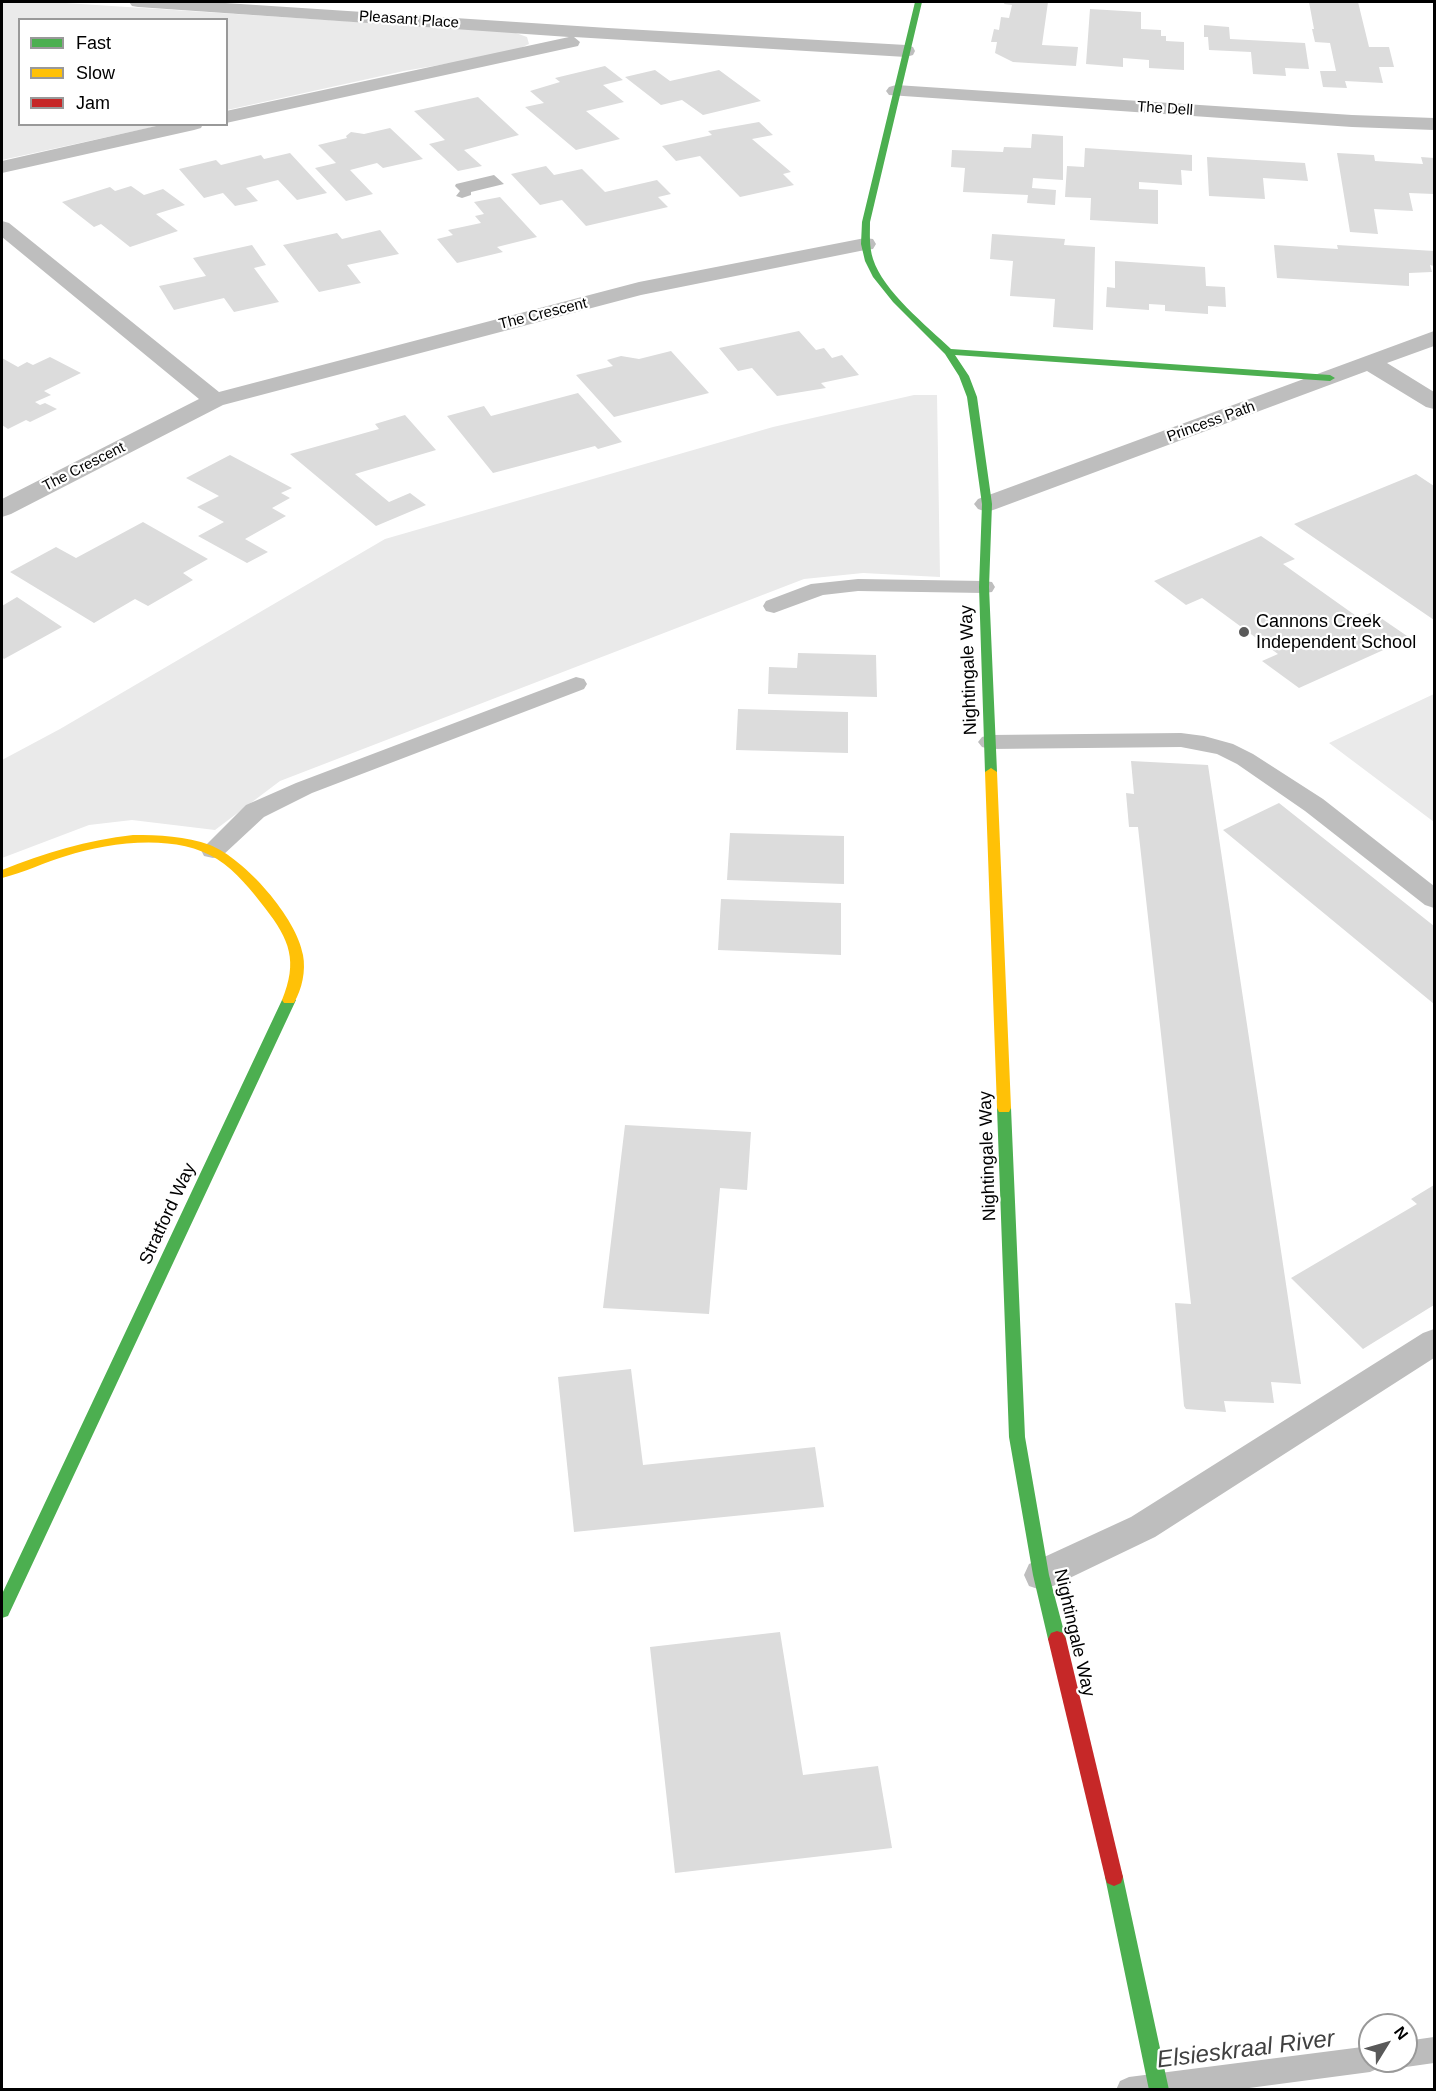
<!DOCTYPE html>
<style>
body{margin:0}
#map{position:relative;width:1436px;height:2091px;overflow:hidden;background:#fff;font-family:Helvetica,sans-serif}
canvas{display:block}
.frame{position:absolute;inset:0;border:3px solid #000;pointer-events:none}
.legend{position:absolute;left:18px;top:18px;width:210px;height:108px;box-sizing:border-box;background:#fff;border:2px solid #999;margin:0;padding:8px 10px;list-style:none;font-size:18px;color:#000}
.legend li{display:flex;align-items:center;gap:12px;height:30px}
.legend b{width:30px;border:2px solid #999}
.north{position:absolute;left:1358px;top:2013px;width:60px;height:60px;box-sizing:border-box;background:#fff;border:2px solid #999;border-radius:50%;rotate:53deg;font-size:16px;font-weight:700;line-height:24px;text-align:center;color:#000}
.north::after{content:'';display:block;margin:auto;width:21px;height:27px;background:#595959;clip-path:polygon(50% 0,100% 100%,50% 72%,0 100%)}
</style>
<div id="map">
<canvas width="1436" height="2091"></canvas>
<div class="frame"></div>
<ul class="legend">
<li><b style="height:8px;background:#4caf50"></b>Fast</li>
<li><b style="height:8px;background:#ffc107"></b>Slow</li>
<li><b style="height:8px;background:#c62828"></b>Jam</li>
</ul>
<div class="north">N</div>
</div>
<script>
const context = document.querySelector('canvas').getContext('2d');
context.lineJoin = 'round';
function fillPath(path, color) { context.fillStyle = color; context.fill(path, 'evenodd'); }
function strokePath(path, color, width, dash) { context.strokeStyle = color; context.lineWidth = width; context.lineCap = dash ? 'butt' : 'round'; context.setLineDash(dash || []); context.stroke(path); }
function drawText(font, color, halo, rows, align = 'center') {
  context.font = font + ' Helvetica,sans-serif'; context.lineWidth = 4.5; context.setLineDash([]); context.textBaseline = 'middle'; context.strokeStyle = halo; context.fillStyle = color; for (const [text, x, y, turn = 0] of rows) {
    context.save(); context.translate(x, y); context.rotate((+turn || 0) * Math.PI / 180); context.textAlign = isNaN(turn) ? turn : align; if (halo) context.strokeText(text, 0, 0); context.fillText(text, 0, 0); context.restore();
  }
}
const green = new Path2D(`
 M 2,2 L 50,2 L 513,32 L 527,37 L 529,44 L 510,53 L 404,71 L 227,110 L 226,20 L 20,20 L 20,124 L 162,125 L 2,160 Z
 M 914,395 L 937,395 L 940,577 L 863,573 L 804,579 L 280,781 L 215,830 L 132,820 L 89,825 L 2,858 L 2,760 L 60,729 L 385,539 L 773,427 Z
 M 1434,694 L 1434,822 L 1329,743 Z`);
const water = new Path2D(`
 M 494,175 L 504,184 L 471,192 L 471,195 L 462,198 L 456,196 L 460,191 L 455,186 L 456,184 Z`);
const stream = new Path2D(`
 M 1434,2037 L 1434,2063 L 1406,2067 L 1397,2063 L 1396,2061 L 1406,2061 L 1406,2041 Z
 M 1370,2046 L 1370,2061 L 1382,2061 L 1379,2068 L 1370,2072 L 1234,2090 L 1116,2090 L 1120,2081 L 1129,2077 Z`);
const building = new Path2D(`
 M 1005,2 L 1048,2 L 1042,45 L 1078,47 L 1076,66 L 1013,62 L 995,53 L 997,42 L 991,42 L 994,29 L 999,30 L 1001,17 L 1009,18 L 1012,5 L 1004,4 Z
 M 1309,2 L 1358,2 L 1369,47 L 1389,47 L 1394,67 L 1379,67 L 1383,83 L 1345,81 L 1347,88 L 1323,87 L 1320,71 L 1336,71 L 1330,43 L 1315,42 L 1312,29 L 1314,29 Z
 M 1090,9 L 1141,12 L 1141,29 L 1161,30 L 1161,36 L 1166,36 L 1166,41 L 1184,42 L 1184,70 L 1149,68 L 1149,60 L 1123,58 L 1123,67 L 1086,64 Z
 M 1204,25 L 1229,27 L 1230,39 L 1305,43 L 1309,69 L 1285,68 L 1286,76 L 1253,74 L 1251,52 L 1209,50 L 1208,37 L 1204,37 Z
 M 605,66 L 623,80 L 603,85 L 624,102 L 586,111 L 620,139 L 576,150 L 525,107 L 544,103 L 530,91 L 560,82 L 555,78 Z
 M 655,70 L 670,81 L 719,70 L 761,101 L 703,115 L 682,100 L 661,105 L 625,77 Z
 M 478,97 L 519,135 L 464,150 L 482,166 L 458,171 L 429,144 L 445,140 L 414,111 Z
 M 759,122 L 773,135 L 752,139 L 791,172 L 783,174 L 794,185 L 740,197 L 700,156 L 676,161 L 662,146 L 712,135 L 708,131 Z
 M 390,128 L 423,159 L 383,168 L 377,163 L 350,170 L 373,194 L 346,201 L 315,168 L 336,163 L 318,145 L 347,138 L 346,136 L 351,132 L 364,134 Z
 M 1032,134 L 1063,136 L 1063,180 L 1033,178 L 1032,188 L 1056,190 L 1055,205 L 1027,203 L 1028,195 L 963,192 L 965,168 L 951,167 L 952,150 L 1003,152 L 1004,147 L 1031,148 Z
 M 1085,148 L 1192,155 L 1192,171 L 1181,170 L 1182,185 L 1139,182 L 1139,189 L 1158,190 L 1158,224 L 1090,220 L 1091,198 L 1065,197 L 1067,166 L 1084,167 Z
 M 290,153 L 327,193 L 297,200 L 278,180 L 246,188 L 258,201 L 235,206 L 223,193 L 204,198 L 179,169 L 216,160 L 221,165 L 261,155 L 264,159 Z
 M 1337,153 L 1374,155 L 1375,161 L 1423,164 L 1421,157 L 1434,158 L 1434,194 L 1409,193 L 1413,211 L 1374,209 L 1378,234 L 1350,232 Z
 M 1207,157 L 1305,163 L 1308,181 L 1263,178 L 1265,199 L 1209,196 Z
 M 546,166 L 554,175 L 582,169 L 605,192 L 657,180 L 671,194 L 658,197 L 668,207 L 586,226 L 562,200 L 540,205 L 511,174 Z
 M 131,186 L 144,195 L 163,189 L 185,205 L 156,214 L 178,231 L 130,247 L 101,224 L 94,227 L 62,202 L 110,187 L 115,191 Z
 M 500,197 L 537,237 L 497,247 L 503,252 L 457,263 L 437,239 L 453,235 L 448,230 L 481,223 L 475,216 L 484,214 L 474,202 Z
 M 380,230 L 399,254 L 347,265 L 361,283 L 319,292 L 283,245 L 337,233 L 342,239 Z
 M 992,234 L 1065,239 L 1064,245 L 1095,247 L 1093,330 L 1053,327 L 1055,299 L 1010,296 L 1013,261 L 990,259 Z
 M 252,245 L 266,265 L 254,268 L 279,302 L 234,312 L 224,298 L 174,310 L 159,286 L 206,276 L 193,258 Z
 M 1274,245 L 1338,249 L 1337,245 L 1434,251 L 1434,266 L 1430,265 L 1432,272 L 1409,273 L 1409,286 L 1277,278 Z
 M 1115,261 L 1205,267 L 1206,286 L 1225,287 L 1226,307 L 1208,306 L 1208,314 L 1165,311 L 1165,305 L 1149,304 L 1149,310 L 1106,307 L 1107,287 L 1115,288 Z
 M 799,331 L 816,350 L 824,348 L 832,358 L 842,355 L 859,375 L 821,383 L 826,388 L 777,396 L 752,368 L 738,371 L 719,348 Z
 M 671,351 L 709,393 L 614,417 L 576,375 L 613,366 L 607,360 L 621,356 L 639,359 Z
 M 50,357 L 81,373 L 44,391 L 51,395 L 35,402 L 40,405 L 45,403 L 57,409 L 30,422 L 26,420 L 8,429 L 2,425 L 2,358 L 18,367 L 27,362 L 33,365 Z
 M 578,393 L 622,442 L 598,449 L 595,446 L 493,473 L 447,416 L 484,406 L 491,416 Z
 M 405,415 L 436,450 L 355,474 L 389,502 L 410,493 L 426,505 L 376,526 L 290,454 L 379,429 L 375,424 Z
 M 230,455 L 292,488 L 281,493 L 290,498 L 272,508 L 286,516 L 245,539 L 268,552 L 247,563 L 198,536 L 224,522 L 197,507 L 219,496 L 186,478 Z
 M 1416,474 L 1434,486 L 1434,620 L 1294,524 Z
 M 143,522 L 208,559 L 183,573 L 193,580 L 148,606 L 135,599 L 94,623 L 10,572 L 56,547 L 76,558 Z
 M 1261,536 L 1295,559 L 1283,564 L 1359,618 L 1372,612 L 1410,638 L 1299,688 L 1262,661 L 1278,654 L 1202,598 L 1186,605 L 1154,581 Z
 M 17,597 L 62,627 L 4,659 L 2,657 L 2,606 Z
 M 798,653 L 876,655 L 877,697 L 768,694 L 769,667 L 797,668 Z
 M 738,709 L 848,712 L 848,753 L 736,750 Z
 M 1131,761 L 1208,765 L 1301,1384 L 1271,1382 L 1274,1403 L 1224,1401 L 1226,1412 L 1186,1409 L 1184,1406 L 1175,1303 L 1191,1304 L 1138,827 L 1129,827 L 1126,793 L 1134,794 Z
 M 1279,803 L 1434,926 L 1434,1004 L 1223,830 Z
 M 730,833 L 844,836 L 844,884 L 727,880 Z
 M 721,899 L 841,903 L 841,955 L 718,950 Z
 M 625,1125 L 751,1132 L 747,1190 L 720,1188 L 709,1314 L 603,1308 Z
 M 1434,1185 L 1434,1305 L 1363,1349 L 1291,1278 L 1417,1204 L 1411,1199 Z
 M 631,1369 L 643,1465 L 815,1447 L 824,1507 L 574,1532 L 558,1377 Z
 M 780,1632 L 803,1775 L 878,1766 L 892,1848 L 675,1873 L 650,1647 Z`);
const lane = new Path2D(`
 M 858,579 L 984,581 L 992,582 L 995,587 L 992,592 L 984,593 L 858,591 L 823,595 L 774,613 L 766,611 L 763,606 L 766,601 L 811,584 Z
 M 576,677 L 584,679 L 587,684 L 584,689 L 312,793 L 264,817 L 222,856 L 213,858 L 204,856 L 201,850 L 246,805 L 296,783 Z
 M 1181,733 L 1204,736 L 1233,744 L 1253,754 L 1323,799 L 1434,886 L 1434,908 L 1425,905 L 1305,811 L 1237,764 L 1217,754 L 1181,747 L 990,749 L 982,747 L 978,742 L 982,737 L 990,735 Z
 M 1434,1329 L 1434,1358 L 1155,1537 L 1053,1586 L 1041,1590 L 1029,1586 L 1024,1575 L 1029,1564 L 1131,1517 L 1423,1333 Z`);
const street = new Path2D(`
 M 129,2 L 210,2 L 608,28 L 906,45 L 913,47 L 915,51 L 913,55 L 906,57 L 574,37 L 580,42 L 578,46 L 226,123 L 226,111 L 569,37 L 138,7 L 132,6 Z
 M 896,85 L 1352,115 L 1434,118 L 1434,130 L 1352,127 L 889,95 L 886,91 L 889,87 Z
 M 165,124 L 203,124 L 201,128 L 194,130 L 2,173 L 2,161 Z
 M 2,221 L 9,223 L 219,392 L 639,282 L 865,238 L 873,239 L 876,244 L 873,249 L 865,250 L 641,295 L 223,405 L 11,514 L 2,517 L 2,499 L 199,399 L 2,237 Z
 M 1434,331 L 1434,346 L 1387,363 L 1434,392 L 1434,409 L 1426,407 L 1367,371 L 996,509 L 987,512 L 978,509 L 974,504 L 978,499 Z`);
const fast = new Path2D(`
 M 915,2 L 922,2 L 870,222 C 870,235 869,246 873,259 C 883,291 927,326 951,349 L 1330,375 L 1335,378 L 1330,381 L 955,355 L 969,376 L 977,397 L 992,504 L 989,587 L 997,772 L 991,776 L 985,772 L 979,587 L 982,504 L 967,397 L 959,376 L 945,354 L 893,302 L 873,277 L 865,261 L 861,244 L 862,222 Z
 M 289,995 L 296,1000 L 8,1616 L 2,1618 L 2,1594 L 282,1000 Z
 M 1004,1103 L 1009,1104 L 1011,1108 L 1025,1437 L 1049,1575 L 1066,1639 L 1063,1645 L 1057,1647 L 1051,1645 L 1048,1639 L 1033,1575 L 1009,1437 L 997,1108 L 999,1104 Z
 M 1114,1868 L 1121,1871 L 1123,1877 L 1169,2090 L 1149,2090 L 1105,1877 L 1107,1871 Z`);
const slow = new Path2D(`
 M 991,768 L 997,772 L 1011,1108 L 1009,1112 L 999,1112 L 997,1108 L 985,772 Z
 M 133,835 C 159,835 186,836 210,845 C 245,859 297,918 303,955 C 306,971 302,989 294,1003 L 284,1003 L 282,1000 C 298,961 290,940 265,908 C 251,890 237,872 217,859 C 177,833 109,842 66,856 C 45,862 23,873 2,878 L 2,870 C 45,853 87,840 133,835 Z`);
const jam = new Path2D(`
 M 1057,1631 L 1063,1633 L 1066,1639 L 1123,1877 L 1121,1883 L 1114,1886 L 1107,1883 L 1105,1877 L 1048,1639 L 1051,1633 Z`);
const markers = [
 [1244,632,6,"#595959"]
];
const farStreetnames = [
 ["Pleasant Place",409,20,4],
 ["The Dell",1165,109,4],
 ["The Crescent",543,314,-14],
 ["Princess Path",1211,422,-20],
 ["The Crescent",84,467,-27]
];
const poiNames = [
 ["Cannons Creek",1256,622],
 ["Independent School",1256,643]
];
const streetNames = [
 ["Nightingale Way",969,670,-92],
 ["Nightingale Way",988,1156,-92],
 ["Stratford Way",168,1214,-65],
 ["Nightingale Way",1074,1633,77]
];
const nearWaternames = [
 ["Elsieskraal River",1246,2050,-7]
];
fillPath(green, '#eaeaea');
fillPath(water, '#bcbcbc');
fillPath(stream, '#bcbcbc');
fillPath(building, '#dcdcdc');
fillPath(lane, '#bebebe');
fillPath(street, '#bebebe');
fillPath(fast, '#4caf50');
fillPath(slow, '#ffc107');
fillPath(jam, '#c62828');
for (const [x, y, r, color] of markers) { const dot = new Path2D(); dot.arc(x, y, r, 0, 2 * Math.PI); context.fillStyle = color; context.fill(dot); strokePath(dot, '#fff', 2); }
drawText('15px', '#000', '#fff', farStreetnames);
drawText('18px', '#000', '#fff', poiNames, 'left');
drawText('18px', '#000', '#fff', streetNames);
drawText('italic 24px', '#404040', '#fff', nearWaternames);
</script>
